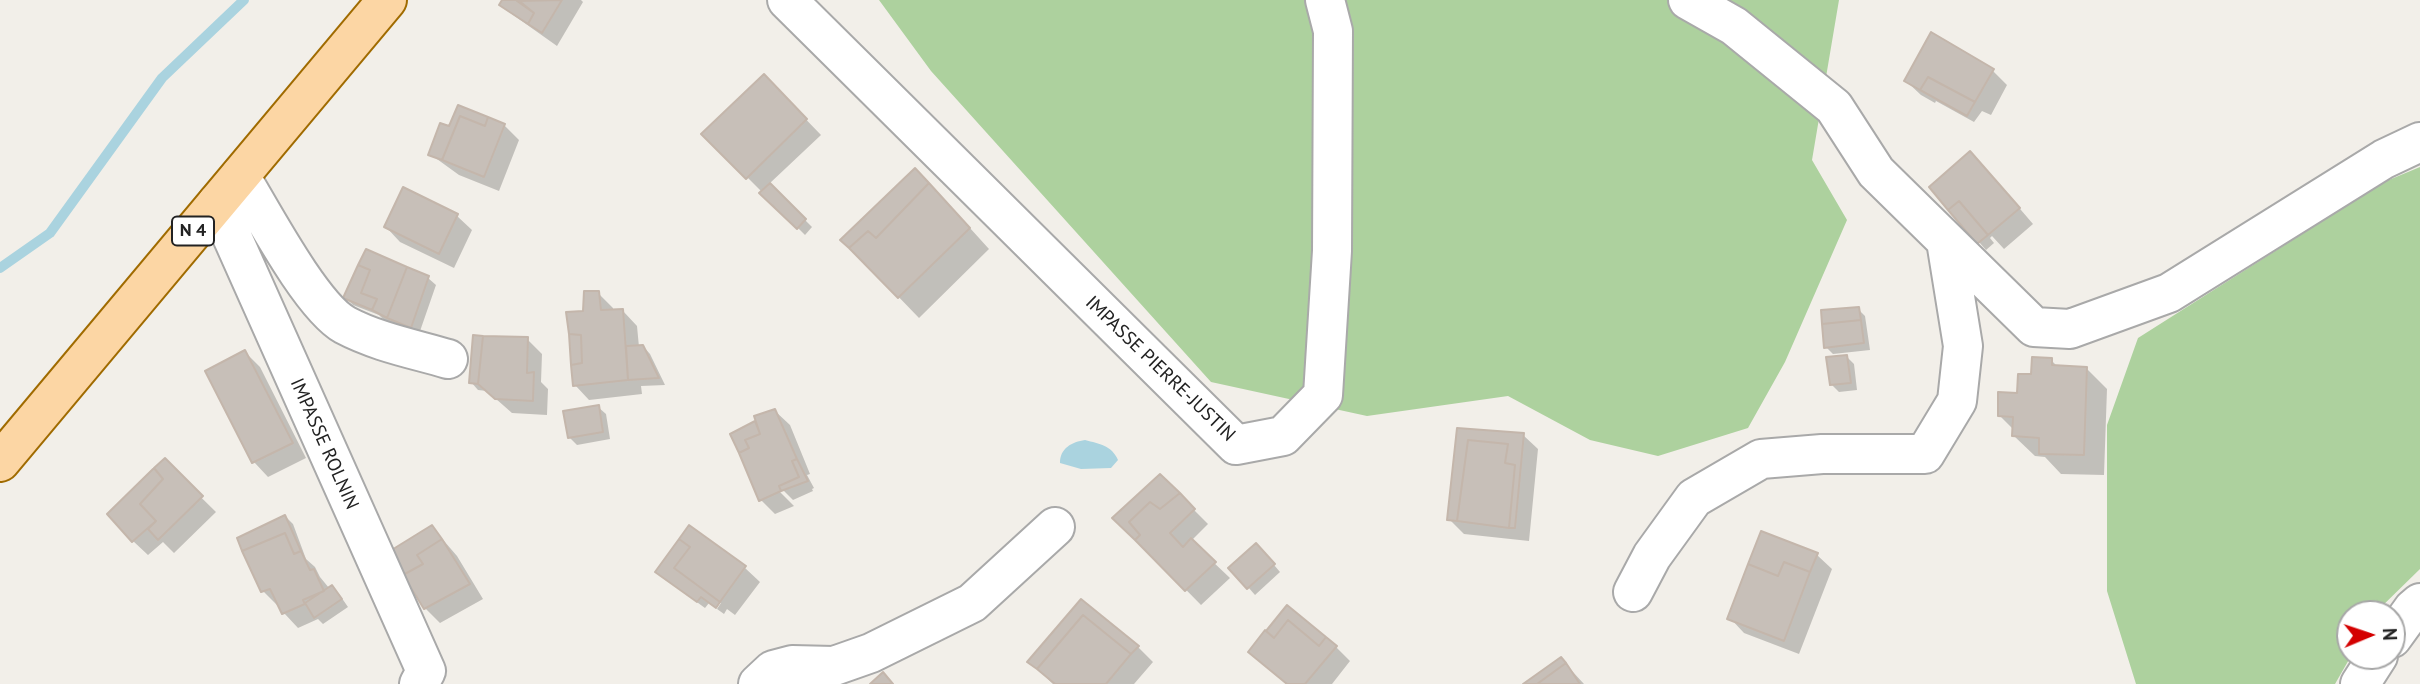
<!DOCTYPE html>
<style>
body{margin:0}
#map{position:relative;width:2420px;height:684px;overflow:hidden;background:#f2efe9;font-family:"PT Sans",sans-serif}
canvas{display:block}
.north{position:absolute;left:2336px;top:600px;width:70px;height:70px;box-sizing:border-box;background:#fff;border:2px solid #a7a7a7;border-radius:50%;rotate:88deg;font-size:19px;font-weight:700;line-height:28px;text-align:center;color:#222}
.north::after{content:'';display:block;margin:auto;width:24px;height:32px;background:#d40000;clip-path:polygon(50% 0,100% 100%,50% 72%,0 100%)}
</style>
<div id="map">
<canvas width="2420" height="684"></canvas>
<div class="north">N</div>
</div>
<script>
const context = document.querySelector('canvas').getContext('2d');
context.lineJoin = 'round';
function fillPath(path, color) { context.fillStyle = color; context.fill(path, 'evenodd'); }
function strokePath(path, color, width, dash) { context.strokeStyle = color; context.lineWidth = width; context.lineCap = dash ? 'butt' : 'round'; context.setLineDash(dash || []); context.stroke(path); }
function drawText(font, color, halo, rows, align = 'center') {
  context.font = font + ' "PT Sans",sans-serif'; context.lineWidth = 5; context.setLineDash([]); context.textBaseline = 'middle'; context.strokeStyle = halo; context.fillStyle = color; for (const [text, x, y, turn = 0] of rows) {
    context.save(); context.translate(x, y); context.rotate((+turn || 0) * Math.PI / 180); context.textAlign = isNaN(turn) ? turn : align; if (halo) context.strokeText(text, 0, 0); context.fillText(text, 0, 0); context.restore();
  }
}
const forest = new Path2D(`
 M 879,0 L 1839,0 L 1812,160 L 1847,220 L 1785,362 L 1748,428 L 1658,456 L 1590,440 L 1508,396 L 1367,416 L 1211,382 L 931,71 Z
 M 2420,167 L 2420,569 L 2374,614 L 2350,614 L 2351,656 L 2335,684 L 2136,684 L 2107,591 L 2107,425 L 2138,338 L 2384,182 Z`);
const water = new Path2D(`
 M 1085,440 C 1100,444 1111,445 1118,460 L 1111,468 L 1081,469 L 1060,463 C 1060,448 1072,442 1085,440 Z`);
const shadow = new Path2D(`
 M 504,0 L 581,0 L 583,2 L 557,46 L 509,12 L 501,5 Z
 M 1993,71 L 2007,85 L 1991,115 L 1982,111 L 1974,122 L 1936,101 L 1935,103 L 1921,95 L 1906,81 Z
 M 764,76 L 821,135 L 769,184 L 812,227 L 805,235 L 704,134 Z
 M 504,125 L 519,140 L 499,191 L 459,175 L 430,154 L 450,128 Z
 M 1985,168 L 2033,224 L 2004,249 L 1992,236 L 1990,238 L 1994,243 L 1986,250 L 1931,187 Z
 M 404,190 L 457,216 L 472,230 L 454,268 L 400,242 L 386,227 Z
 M 950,206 L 989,249 L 919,318 L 863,260 Z
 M 428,278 L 436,285 L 419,334 L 389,325 L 379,315 L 353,305 L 345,297 Z
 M 598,293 L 613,308 L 613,311 L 623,311 L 637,326 L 639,347 L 643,346 L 650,354 L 665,385 L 641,386 L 642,394 L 589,400 L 575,385 L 585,313 Z
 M 1858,309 L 1865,316 L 1870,350 L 1833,354 L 1826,347 Z
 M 527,339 L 542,354 L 541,382 L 548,389 L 547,415 L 512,413 L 487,391 L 478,390 L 471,382 Z
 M 245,352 L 260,367 L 306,458 L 268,477 L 254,462 L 207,372 Z
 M 1847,357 L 1854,364 L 1857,390 L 1839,392 L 1832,385 Z
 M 2051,360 L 2058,367 L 2087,369 L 2107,389 L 2104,475 L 2061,474 L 2045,457 L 2035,456 L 2014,436 L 2014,430 L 1999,415 L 2033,376 Z
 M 598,407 L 606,414 L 610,439 L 577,445 L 569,437 Z
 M 775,411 L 790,425 L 810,474 L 807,475 L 814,488 L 812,489 L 813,491 L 793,500 L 776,483 L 774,486 L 794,506 L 775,514 L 761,500 L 755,423 L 759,427 Z
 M 1523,435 L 1538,449 L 1529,541 L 1464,534 L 1449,519 Z
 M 164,461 L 216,512 L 174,553 L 163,542 L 148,555 L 133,541 Z
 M 1160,476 L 1208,524 L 1191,541 L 1230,578 L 1201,605 L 1142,545 Z
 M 286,517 L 293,524 L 306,559 L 315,567 L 320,577 L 329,588 L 332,587 L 339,594 L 348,607 L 323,624 L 318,619 L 298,628 L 284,613 L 280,605 L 278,606 L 263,591 Z
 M 432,527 L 457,556 L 483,599 L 440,623 L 425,608 L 405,574 Z
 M 690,527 L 745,568 L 760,582 L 735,615 L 727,609 L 724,614 L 717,609 L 721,603 L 709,603 L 705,608 L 665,579 Z
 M 1263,552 L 1280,572 L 1255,595 L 1248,587 Z
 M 1817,555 L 1832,569 L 1799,654 L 1744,633 L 1730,618 Z
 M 1082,602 L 1138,647 L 1153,662 L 1134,684 L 1053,684 L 1029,661 Z
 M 1336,647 L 1350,661 L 1332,684 L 1286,684 L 1250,651 Z
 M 1561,659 L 1584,684 L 1526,684 Z`);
const stream = new Path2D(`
 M 0,268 L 50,233 L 162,78 L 244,0`);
const building = new Path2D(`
 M 502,0 L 518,0 L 534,13 L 528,24 L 499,5 Z
 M 562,0 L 542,33 L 528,24 L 534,13 L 517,1 Z
 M 1931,32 L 1994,69 L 1975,102 L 1928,77 L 1920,90 L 1904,81 Z
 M 764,74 L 807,119 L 746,179 L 701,134 Z
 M 1928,77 L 1975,102 L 1967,116 L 1920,90 Z
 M 458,105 L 488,117 L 485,126 L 460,116 L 442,160 L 428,155 L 440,123 L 449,126 Z
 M 460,116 L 485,126 L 488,117 L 505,124 L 484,177 L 442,160 Z
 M 1970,151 L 2020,208 L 1988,235 L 1959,201 L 1948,210 L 1929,187 Z
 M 915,168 L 929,183 L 876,238 L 868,231 L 849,248 L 840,240 Z
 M 770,183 L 806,219 L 797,229 L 759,193 Z
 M 929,183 L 970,228 L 898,298 L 849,248 L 868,231 L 876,238 Z
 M 403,187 L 458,214 L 439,254 L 384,227 Z
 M 1959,201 L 1988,235 L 1977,244 L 1948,210 Z
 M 366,249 L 407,267 L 387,318 L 372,310 L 377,299 L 361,293 L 370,270 L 358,265 Z
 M 358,265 L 370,270 L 361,293 L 377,299 L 372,310 L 343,298 Z
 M 407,267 L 429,276 L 411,328 L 387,318 Z
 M 584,291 L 599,291 L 601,310 L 623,309 L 628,380 L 573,386 L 571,365 L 582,363 L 581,335 L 569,334 L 566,312 L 583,311 Z
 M 1859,307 L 1861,320 L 1822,324 L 1821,310 Z
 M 1861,320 L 1864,343 L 1824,348 L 1822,324 Z
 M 569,334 L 581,335 L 582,363 L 571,365 Z
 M 473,335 L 483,336 L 478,384 L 469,383 Z
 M 483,336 L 528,337 L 527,373 L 534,372 L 533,401 L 495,399 L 478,384 Z
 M 643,345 L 659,378 L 628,380 L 626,346 Z
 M 245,350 L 293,443 L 252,463 L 205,371 Z
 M 1847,355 L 1851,383 L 1830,385 L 1826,357 Z
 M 2032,357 L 2052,358 L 2052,365 L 2087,367 L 2084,455 L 2039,454 L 2039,438 L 2012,436 L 2013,417 L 1998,416 L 1998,392 L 2017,393 L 2018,374 L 2031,374 Z
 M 599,405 L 603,432 L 568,438 L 563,411 Z
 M 775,409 L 797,459 L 792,461 L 799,477 L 779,486 L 781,491 L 759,501 L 739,453 L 749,448 L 745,440 L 760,434 L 754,416 Z
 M 755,421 L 760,434 L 745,440 L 749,448 L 739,453 L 730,434 Z
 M 1457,428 L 1524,433 L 1515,528 L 1509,528 L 1515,465 L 1505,463 L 1508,444 L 1468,440 L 1457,521 L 1447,520 Z
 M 1468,440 L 1508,444 L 1505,463 L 1515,465 L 1509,528 L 1457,521 Z
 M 165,458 L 203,496 L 158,540 L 148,529 L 156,521 L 140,504 L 163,479 L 154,468 Z
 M 797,459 L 808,481 L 781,491 L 779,486 L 799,477 L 792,461 Z
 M 154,468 L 163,479 L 140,504 L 156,521 L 132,542 L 107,514 Z
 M 1160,474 L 1180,493 L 1160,509 L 1150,502 L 1129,522 L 1140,535 L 1135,540 L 1112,518 Z
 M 1180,493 L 1195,509 L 1170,533 L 1183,547 L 1191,538 L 1216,562 L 1185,591 L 1135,540 L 1140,535 L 1129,522 L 1150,502 L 1160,509 Z
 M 285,515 L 301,551 L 294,554 L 285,533 L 242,551 L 237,538 Z
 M 432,525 L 442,539 L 417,555 L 423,564 L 403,575 L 390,551 Z
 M 689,525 L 746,566 L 720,602 L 674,568 L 690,547 L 679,539 Z
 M 1761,531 L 1818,553 L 1810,572 L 1784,562 L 1778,576 L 1748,564 Z
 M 285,533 L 294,554 L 301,551 L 310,570 L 314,569 L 324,591 L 303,600 L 305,604 L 282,614 L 270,589 L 261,592 L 242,551 Z
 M 442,539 L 470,584 L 424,609 L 403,575 L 423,564 L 417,555 Z
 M 679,539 L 690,547 L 674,568 L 720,602 L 716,608 L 701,597 L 697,602 L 655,572 Z
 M 1256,543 L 1275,564 L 1247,589 L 1228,568 Z
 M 1784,562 L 1810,572 L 1784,641 L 1727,619 L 1748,564 L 1778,576 Z
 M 332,585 L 342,599 L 314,618 L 305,603 Z
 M 1081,599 L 1139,646 L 1131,654 L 1083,615 L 1037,669 L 1027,662 Z
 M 1287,605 L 1326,637 L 1319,646 L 1288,620 L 1274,638 L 1266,631 Z
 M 1083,615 L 1131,654 L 1106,684 L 1055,684 L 1037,669 Z
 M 1288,620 L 1319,646 L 1326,637 L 1337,646 L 1305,684 L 1287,684 L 1248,652 L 1265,630 L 1274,638 Z
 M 1561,657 L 1566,663 L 1537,684 L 1523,684 Z
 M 1566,663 L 1580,684 L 1537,684 Z
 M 883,672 L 893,684 L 870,684 Z`);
const minor = new Path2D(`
 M 787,0 L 1236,445 L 1283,436 L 1323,395 L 1332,251 L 1333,31 L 1325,0
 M 1688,0 L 1734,26 L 1834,107 L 1876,172 L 2034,327 L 2070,329 L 2169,293 L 2384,159 L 2420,142
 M 240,176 C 262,212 311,306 345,325 C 377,342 414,349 448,359
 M 217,203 L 426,671 L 419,684
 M 1633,592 L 1652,556 L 1694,498 L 1761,459 L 1822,454 L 1925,454 L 1957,401 L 1963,346 L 1946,241
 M 2392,638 L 2413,609 L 2420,603
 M 758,684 L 773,670 L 792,665 L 834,666 L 871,653 L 972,603 L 1055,527
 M 2360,684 L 2378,656`);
const major = new Path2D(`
 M 0,462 L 387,0`);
const shields = [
 [193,231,42]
];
const shieldNames = [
 ["N 4",193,231]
];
const streetNames = [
 ["IMPASSE PIERRE-JUSTIN",1160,369,44],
 ["IMPASSE ROLNIN",324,444,66]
];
fillPath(forest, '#add19e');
fillPath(water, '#aad3df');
fillPath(shadow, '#0003');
strokePath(stream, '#aad3df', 10);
fillPath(building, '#c7bfb8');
strokePath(building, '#c4b6ab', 2);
strokePath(minor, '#a9a9a9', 42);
strokePath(major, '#a06b00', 42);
strokePath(minor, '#fff', 38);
strokePath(major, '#fcd6a4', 38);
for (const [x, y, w] of shields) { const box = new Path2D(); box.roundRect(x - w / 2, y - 14.5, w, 29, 5); context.fillStyle = '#fff'; context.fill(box); strokePath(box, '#222', 2); }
drawText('bold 18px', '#222', null, shieldNames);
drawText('19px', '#222', '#fff', streetNames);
</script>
